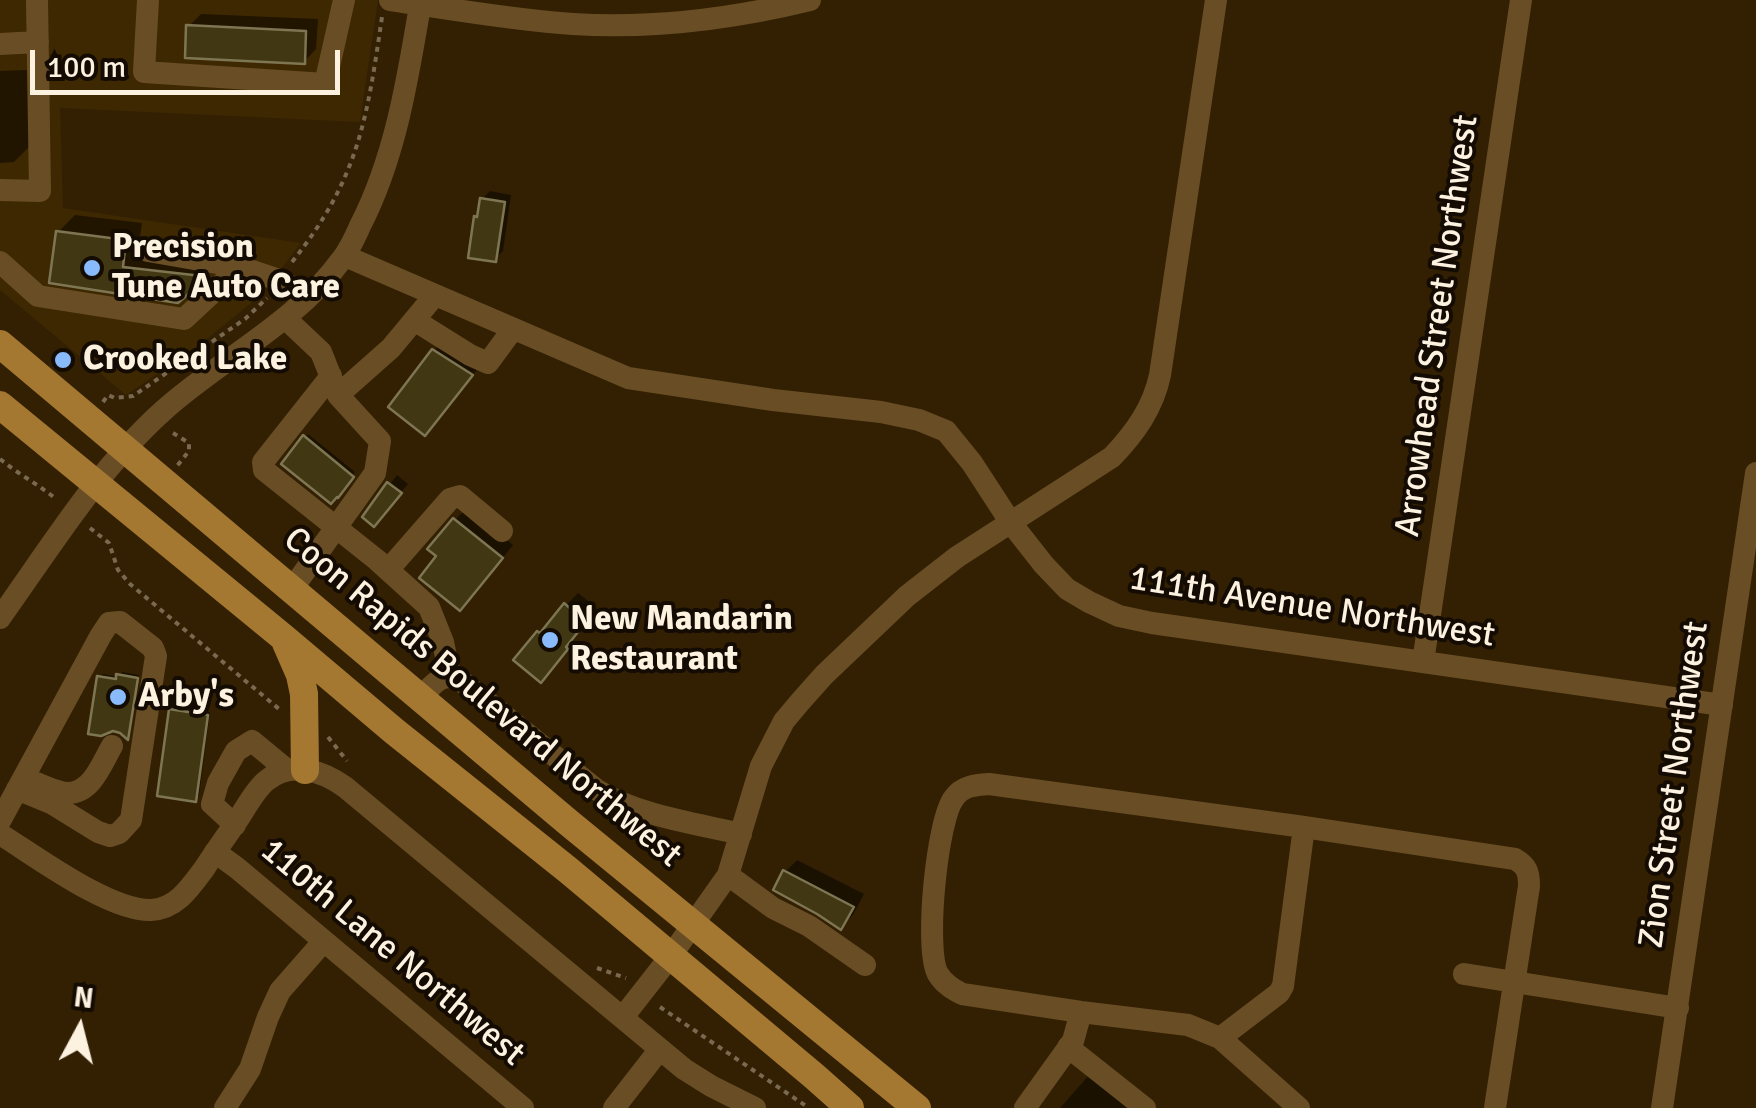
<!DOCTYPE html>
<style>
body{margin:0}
#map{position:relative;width:1756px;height:1108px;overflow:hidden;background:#332003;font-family:Signika,sans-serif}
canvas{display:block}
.north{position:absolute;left:30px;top:978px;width:100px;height:100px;-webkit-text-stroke:8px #140c03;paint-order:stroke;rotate:7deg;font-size:28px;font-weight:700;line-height:40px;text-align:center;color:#fdf1e0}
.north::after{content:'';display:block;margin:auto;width:35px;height:45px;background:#fdf1e0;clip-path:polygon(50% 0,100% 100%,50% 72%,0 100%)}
.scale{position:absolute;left:30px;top:50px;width:310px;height:45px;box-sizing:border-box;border:5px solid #fdf1e0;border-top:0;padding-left:12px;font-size:30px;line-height:35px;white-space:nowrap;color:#fdf1e0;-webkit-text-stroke:8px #140c03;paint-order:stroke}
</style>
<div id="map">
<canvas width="1756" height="1108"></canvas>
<div class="north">N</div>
<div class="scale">100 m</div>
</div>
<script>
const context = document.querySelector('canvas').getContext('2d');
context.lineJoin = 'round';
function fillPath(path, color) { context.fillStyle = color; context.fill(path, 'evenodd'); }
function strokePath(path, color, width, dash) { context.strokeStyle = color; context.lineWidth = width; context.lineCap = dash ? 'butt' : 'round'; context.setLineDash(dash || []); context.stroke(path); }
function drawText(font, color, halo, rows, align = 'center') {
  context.font = font + ' Signika,sans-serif'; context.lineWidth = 8; context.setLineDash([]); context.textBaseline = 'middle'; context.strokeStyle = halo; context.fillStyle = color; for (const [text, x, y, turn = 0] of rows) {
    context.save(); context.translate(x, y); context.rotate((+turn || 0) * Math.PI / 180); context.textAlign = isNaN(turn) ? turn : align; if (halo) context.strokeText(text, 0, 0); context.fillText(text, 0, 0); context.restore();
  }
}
const built = new Path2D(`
 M 0,0 L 378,0 L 360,122 L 60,108 L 63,208 L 301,243 L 261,295 L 197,347 L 126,395 L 0,290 Z`);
const shadow = new Path2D(`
 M 201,14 L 318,19 L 316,49 L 304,62 L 189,26 Z
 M 27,70 L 31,145 L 14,162 L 0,163 L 0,71 Z
 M 490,191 L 511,195 L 503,251 L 495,259 L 476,218 L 480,214 L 482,199 Z
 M 75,215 L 142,223 L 138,251 L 217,264 L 199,281 L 52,280 L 58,232 Z
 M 447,338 L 483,362 L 437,420 L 434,351 Z
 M 308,434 L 355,472 L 341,492 L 284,464 Z
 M 397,475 L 408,484 L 381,516 L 365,517 Z
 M 467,508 L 513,545 L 472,596 L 439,556 L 455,520 Z
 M 578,593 L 597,608 L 553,667 L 539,633 Z
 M 122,672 L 139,675 L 130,734 L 128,737 L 100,677 L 103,674 L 118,677 Z
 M 174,707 L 210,712 L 199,796 L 195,799 L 171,710 Z
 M 797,860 L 864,894 L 853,915 L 841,927 L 785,872 Z
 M 1090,1074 L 1133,1108 L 1060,1108 Z`);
const building = new Path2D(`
 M 186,25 L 306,31 L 305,64 L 185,58 Z
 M 480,198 L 505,202 L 496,262 L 468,258 L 474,216 L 477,217 Z
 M 56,231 L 126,240 L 123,267 L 202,276 L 201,283 L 178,303 L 49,283 Z
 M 432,349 L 473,375 L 425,436 L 388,407 Z
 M 303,435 L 354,477 L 338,498 L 337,497 L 331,504 L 281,464 Z
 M 387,482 L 402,493 L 374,527 L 362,517 Z
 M 453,518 L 503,558 L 460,611 L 419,578 L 436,556 L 427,549 Z
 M 564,603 L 586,622 L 566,647 L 568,649 L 541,683 L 513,660 L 537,631 L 540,633 Z
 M 116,674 L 138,678 L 128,740 L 120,733 L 113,731 L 101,736 L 88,734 L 97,676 L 116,679 Z
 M 169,709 L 208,715 L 196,802 L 157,796 Z
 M 783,870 L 854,907 L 841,930 L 817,914 L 773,890 Z`);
const path = new Path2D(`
 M 292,262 C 359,178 367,119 382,17
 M 103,402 L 108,395 L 115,398 L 133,396 L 245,319 L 267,298
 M 173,433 L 189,443 L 189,451 L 177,466
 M 0,459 C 18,474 38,484 56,499
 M 90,528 L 109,543 L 118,570 L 130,584 L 279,709
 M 328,737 L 347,761
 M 597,968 L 626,978
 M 660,1007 L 809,1108`);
const minor = new Path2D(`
 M 148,0 L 144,72 L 325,84 L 344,0
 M 390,0 C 451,9 513,20 573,24 C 653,29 732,19 810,0
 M 0,44 L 38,42
 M 0,190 L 40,191 L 37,0
 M 148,251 L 240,267
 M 345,256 L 628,378 L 773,400 L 881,412 L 919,420 L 946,431 L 972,463 L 1011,523 L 1044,565 L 1067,589 L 1089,602 L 1119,616 L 1152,623 L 1722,705
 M 0,262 L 38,296 L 184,319 L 240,267 L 279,280 L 309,296
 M 286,319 L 321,352 L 338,395 L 380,441 L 375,473 L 292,589
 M 414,320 L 470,355 L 488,363 L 513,329
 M 331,376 L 263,462 L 264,470 L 377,560 L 429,607 L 443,642 L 450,676
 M 338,395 L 391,348 L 435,295
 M 388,570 L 450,499 L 460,496 L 502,531
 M 0,618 C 50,548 99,468 164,410 C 222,358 295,324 342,259 C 350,249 355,237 360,226 C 396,156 408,77 421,0
 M 1423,662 L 1521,0
 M 421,697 C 433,685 441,671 460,680 L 597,790 C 639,816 694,823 741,834
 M 36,783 C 45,786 58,793 68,793 C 92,793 102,763 112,746
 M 0,821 L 101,635 L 109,623 L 120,622 L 153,648 L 156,656 L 131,820 L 119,833 L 110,836 L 98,832 L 51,803 L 17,789
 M 235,825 L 212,804 L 218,783 L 236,751 L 252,741 L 287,770
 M 0,834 C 37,857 109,911 151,910 C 176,909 190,888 204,869 C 215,852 227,835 239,818 C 247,806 255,790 266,781 C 290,760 323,771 345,787 L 684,1069 L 711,1086 L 755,1108
 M 215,852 L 237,868 L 523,1108
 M 728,875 L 773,908 L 809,926 L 865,965
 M 1464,974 L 1678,1008
 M 623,1017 L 670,957 L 728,875 L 761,766 L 784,721 L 800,702 L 824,675 L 907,596 L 957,557 L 1112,457 C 1135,433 1153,408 1160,375 L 1216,0
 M 1220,1038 L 1279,993 L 1283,986 L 1304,827
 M 1068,1047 L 1145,1108
 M 225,1108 L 250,1069 L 268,1017 L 280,991 L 323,942
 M 614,1108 L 660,1049
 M 1025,1108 L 1073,1041 L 1081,1012
 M 1299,1108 L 1220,1038 L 1188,1025 L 1081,1012 L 962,994 C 953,989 944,984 938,974 C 924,950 937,819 954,798 C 962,786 975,785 989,784 L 1304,827 L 1515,859 C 1527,866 1529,872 1529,886 L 1495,1108
 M 1662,1108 L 1756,473`);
const major = new Path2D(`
 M 0,344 L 569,823 L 917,1108
 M 0,405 L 284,638 L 394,731 L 568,870 L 814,1076 L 850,1108
 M 286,643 L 300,675 L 304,694 L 305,770`);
const markers = [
 [92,268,10,"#89bafc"],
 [63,360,10,"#89bafc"],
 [550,640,10,"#89bafc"],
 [118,697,10,"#89bafc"]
];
const poiNames = [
 ["Precision",112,248],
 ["Tune Auto Care",112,288],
 ["Crooked Lake",83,360],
 ["New Mandarin",570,620],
 ["Restaurant",570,660],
 ["Arby's",138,697]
];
const streetNames = [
 ["Arrowhead Street Northwest",1438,326,-82],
 ["111th Avenue Northwest",1312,608,9],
 ["Coon Rapids Boulevard Northwest",482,698,40],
 ["Zion Street Northwest",1675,785,-82],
 ["110th Lane Northwest",392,953,40]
];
fillPath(built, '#3e2801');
fillPath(shadow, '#0007');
fillPath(building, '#413813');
strokePath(building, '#7e7552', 2.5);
strokePath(path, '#796950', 4, [5, 5]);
strokePath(minor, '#694e25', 22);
strokePath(major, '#a57832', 28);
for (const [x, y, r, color] of markers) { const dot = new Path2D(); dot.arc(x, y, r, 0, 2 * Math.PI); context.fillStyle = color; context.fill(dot); strokePath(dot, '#140c03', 4); }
drawText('bold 35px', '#fdf1e0', '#140c03', poiNames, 'left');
drawText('35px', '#fdf1e0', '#140c03', streetNames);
</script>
